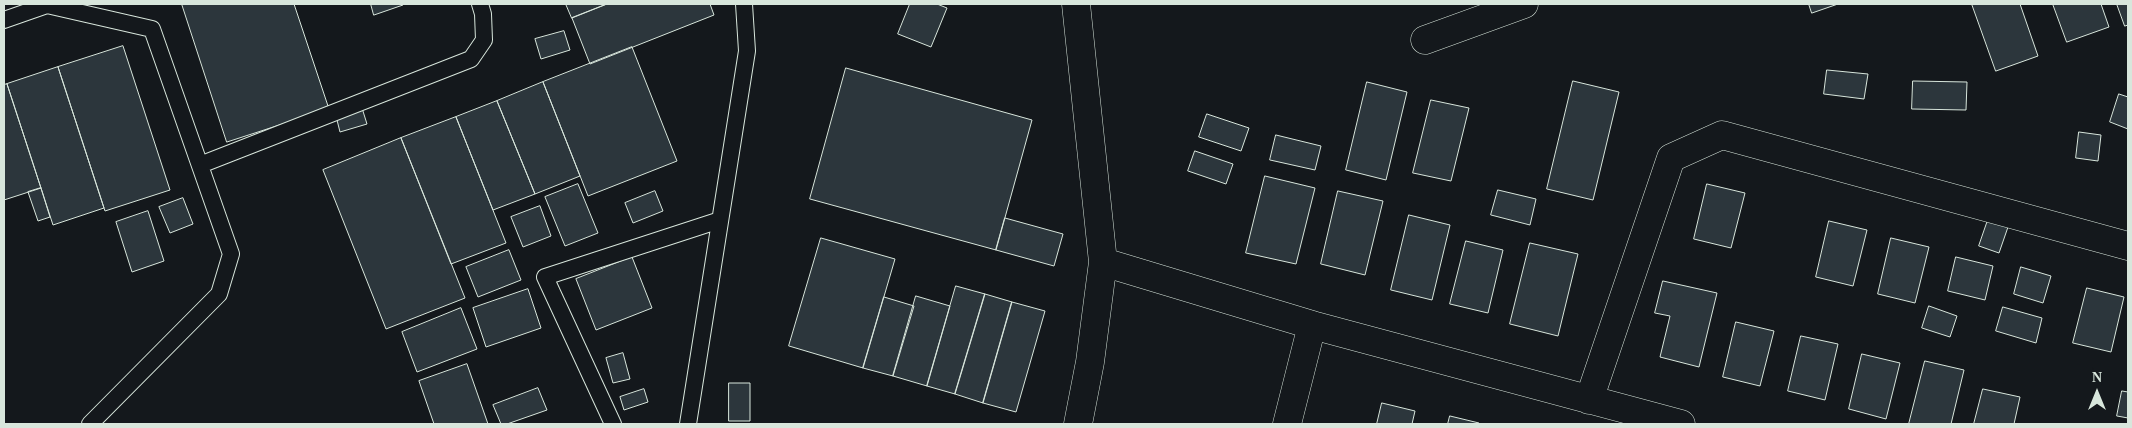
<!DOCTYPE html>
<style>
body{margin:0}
#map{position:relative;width:2132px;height:428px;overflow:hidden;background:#14181c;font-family:"Times New Roman",serif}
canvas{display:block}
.frame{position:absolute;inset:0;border:5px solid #d8e6dc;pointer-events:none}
.north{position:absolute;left:2072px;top:368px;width:50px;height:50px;-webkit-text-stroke:4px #14181c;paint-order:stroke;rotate:0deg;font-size:14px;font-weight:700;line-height:20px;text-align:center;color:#d8e6dc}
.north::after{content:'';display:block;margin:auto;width:18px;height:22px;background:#d8e6dc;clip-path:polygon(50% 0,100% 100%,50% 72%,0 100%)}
</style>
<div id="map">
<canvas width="2132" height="428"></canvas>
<div class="frame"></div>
<div class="north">N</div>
</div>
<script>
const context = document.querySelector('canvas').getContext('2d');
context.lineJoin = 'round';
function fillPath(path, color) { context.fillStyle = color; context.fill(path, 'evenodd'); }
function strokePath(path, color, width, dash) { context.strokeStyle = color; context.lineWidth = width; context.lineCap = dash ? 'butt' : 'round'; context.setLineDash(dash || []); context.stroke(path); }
const building = new Path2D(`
 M 182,4 L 294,4 L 329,109 L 227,142 Z
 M 371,4 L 402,4 L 403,5 L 374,15 Z
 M 566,4 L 607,4 L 572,18 Z
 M 607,4 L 710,4 L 714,15 L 590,64 L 572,18 Z
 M 910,4 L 937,4 L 947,8 L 931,47 L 898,34 Z
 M 1809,4 L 1838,4 L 1812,13 Z
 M 1972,4 L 2020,4 L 2038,56 L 1996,71 Z
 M 2053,4 L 2101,4 L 2109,27 L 2067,42 Z
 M 2117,4 L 2128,4 L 2128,25 L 2125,26 Z
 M 564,31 L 570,50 L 541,59 L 535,39 Z
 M 123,46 L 170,190 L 105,211 L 58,67 Z
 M 632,47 L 677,161 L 588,196 L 543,82 Z
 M 58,67 L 104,208 L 53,225 L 7,84 Z
 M 846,68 L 1032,120 L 996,250 L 810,199 Z
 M 1827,70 L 1868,74 L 1864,99 L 1824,94 Z
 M 1573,81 L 1619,92 L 1593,200 L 1547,189 Z
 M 1913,81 L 1967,82 L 1966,110 L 1912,109 Z
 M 543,82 L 580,176 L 535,194 L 497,101 Z
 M 1367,82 L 1407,92 L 1386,180 L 1346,170 Z
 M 7,84 L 41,188 L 4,200 L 4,85 Z
 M 2119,94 L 2128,97 L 2128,129 L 2110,122 Z
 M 1431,100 L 1469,108 L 1451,181 L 1413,173 Z
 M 497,101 L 535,194 L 493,210 L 456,117 Z
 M 362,108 L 367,124 L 340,132 L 336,116 Z
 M 1207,114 L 1249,128 L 1241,151 L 1199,137 Z
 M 456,117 L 506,243 L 451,264 L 401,138 Z
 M 2079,132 L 2101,135 L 2098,161 L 2076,158 Z
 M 1276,135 L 1321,146 L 1315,170 L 1270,160 Z
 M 401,138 L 465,298 L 386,329 L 323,170 Z
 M 1195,151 L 1233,164 L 1226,184 L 1188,171 Z
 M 1265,176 L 1315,188 L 1296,264 L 1246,253 Z
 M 578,184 L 598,233 L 565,246 L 545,197 Z
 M 1707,184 L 1745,193 L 1731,248 L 1694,239 Z
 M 41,188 L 50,217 L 38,221 L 28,192 Z
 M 1498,190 L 1536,199 L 1530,225 L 1491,215 Z
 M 655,191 L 663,211 L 633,223 L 625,203 Z
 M 1338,191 L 1383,201 L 1365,275 L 1321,264 Z
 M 183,198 L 193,224 L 170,233 L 159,207 Z
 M 540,206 L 551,236 L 523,247 L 511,217 Z
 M 148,211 L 164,261 L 132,272 L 116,222 Z
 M 1409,215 L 1450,225 L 1432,300 L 1391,290 Z
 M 1005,218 L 1063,234 L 1054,266 L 996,250 Z
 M 1988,220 L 2008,227 L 1999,253 L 1979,246 Z
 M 1829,221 L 1867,230 L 1853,286 L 1816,277 Z
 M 821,238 L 895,259 L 863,368 L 789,346 Z
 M 1891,238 L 1929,247 L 1915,303 L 1878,294 Z
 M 1466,241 L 1503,250 L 1488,313 L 1450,304 Z
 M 1530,243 L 1578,254 L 1558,336 L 1510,324 Z
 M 509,250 L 521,280 L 478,297 L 466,267 Z
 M 632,257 L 652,308 L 596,330 L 576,279 Z
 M 1956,257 L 1993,266 L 1985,300 L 1948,291 Z
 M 2021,267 L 2051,276 L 2043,303 L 2014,294 Z
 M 1663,281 L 1717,293 L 1699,367 L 1660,357 L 1670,316 L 1655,313 Z
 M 956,286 L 985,294 L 955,394 L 927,386 Z
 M 2087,288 L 2124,297 L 2111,352 L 2073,343 Z
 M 528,289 L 541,328 L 486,347 L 473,308 Z
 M 985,294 L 1012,302 L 983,403 L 955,394 Z
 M 916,296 L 950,306 L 927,386 L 893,376 Z
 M 884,297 L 914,306 L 893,376 L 863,368 Z
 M 1012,302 L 1045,311 L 1016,412 L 983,403 Z
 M 1929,306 L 1957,316 L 1950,337 L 1922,328 Z
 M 2003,307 L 2042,318 L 2036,343 L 1996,331 Z
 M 461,308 L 477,349 L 417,372 L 402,332 Z
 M 1736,322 L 1774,331 L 1760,386 L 1723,377 Z
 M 1801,336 L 1838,344 L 1825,400 L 1788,391 Z
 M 623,353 L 630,379 L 613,383 L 606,358 Z
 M 1862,354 L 1900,363 L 1886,419 L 1849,409 Z
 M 1925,361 L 1964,370 L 1951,424 L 1909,424 Z
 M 467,364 L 488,424 L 434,424 L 419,381 Z
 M 729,383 L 750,383 L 750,421 L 729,421 Z
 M 538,388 L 547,410 L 507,424 L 501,424 L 493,405 Z
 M 644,389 L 648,402 L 624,410 L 620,397 Z
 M 1983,389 L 2020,397 L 2014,424 L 1974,424 Z
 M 2122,391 L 2128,392 L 2128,418 L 2117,416 Z
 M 1382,403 L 1415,411 L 1412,424 L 1377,424 Z
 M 1450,416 L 1479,423 L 1479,424 L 1448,424 Z`);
const lane = new Path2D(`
 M 4,20 L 47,5 L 152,29 L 231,254 L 219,294 L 90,424
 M 200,165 L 471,59 L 484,40 L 483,14 L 480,4
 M 613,424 L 545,277 L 720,220
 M 688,424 L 747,51 L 744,4`);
const street = new Path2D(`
 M 1076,4 L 1103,262 L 1090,362 L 1078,424
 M 1425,40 L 1524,4
 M 1103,262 L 1312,325 L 1681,424
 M 1589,400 L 1671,158 L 1722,135 L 2128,246
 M 1287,424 L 1312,325`);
fillPath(building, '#2c363c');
strokePath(building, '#d8e6dc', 1);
strokePath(lane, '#d8e6dc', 18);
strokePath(street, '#d8e6dc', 29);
strokePath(lane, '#14181c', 16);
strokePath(street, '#14181c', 28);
</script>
